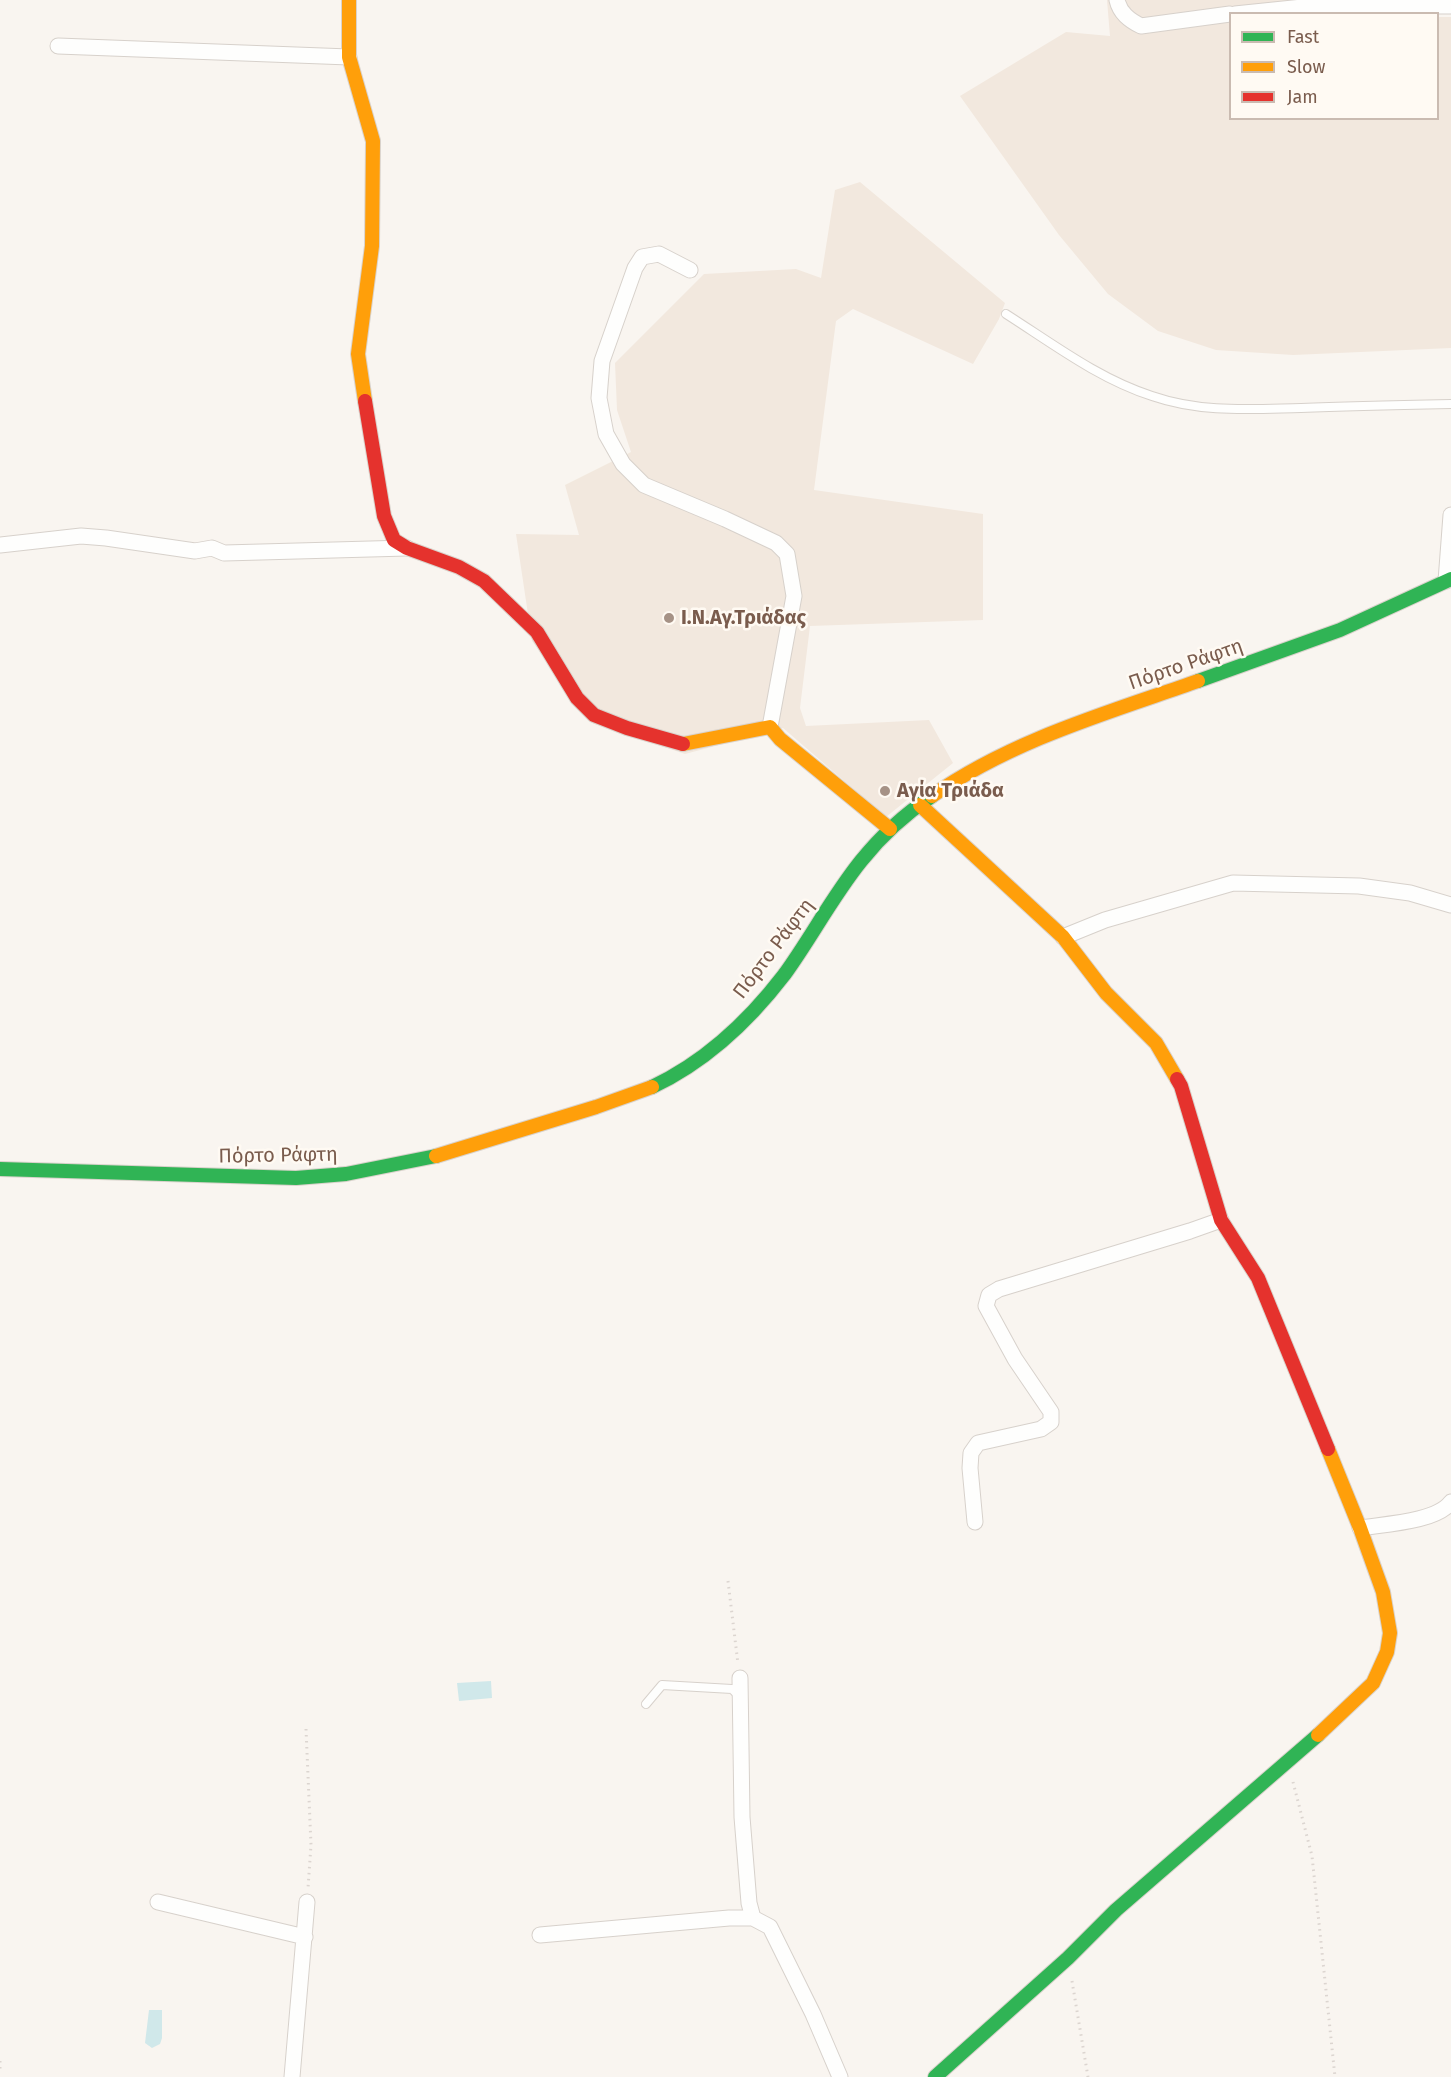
<!DOCTYPE html>
<meta charset="utf-8">
<style>
body{margin:0}
#map{position:relative;width:1451px;height:2077px;overflow:hidden;background:#f9f5f0;font-family:"Fira Sans",sans-serif}
canvas{display:block}
.legend{position:absolute;left:1229px;top:12px;width:210px;height:108px;box-sizing:border-box;background:#fffaf3;border:2px solid #cabbb1;margin:0;padding:8px 10px;list-style:none;font-size:18px;color:#7a5c4d}
.legend li{display:flex;align-items:center;gap:12px;height:30px}
.legend b{width:30px;border:2px solid #cabbb1}
</style>
<div id="map">
<canvas width="1451" height="2077"></canvas>
<ul class="legend">
<li><b style="height:8px;background:#30b455"></b>Fast</li>
<li><b style="height:8px;background:#ff9f0a"></b>Slow</li>
<li><b style="height:8px;background:#e5322d"></b>Jam</li>
</ul>
</div>
<script>
const context = document.querySelector('canvas').getContext('2d');
context.lineJoin = 'round';
function fillPath(path, color) { context.fillStyle = color; context.fill(path, 'evenodd'); }
function strokePath(path, color, width, dash) { context.strokeStyle = color; context.lineWidth = width; context.lineCap = dash ? 'butt' : 'round'; context.setLineDash(dash || []); context.stroke(path); }
function drawText(font, color, halo, rows, align = 'center') {
  context.font = font + ' "Fira Sans",sans-serif'; context.lineWidth = 5; context.setLineDash([]); context.textBaseline = 'middle'; context.strokeStyle = halo; context.fillStyle = color; for (const [text, x, y, turn = 0] of rows) {
    context.save(); context.translate(x, y); context.rotate((+turn || 0) * Math.PI / 180); context.textAlign = isNaN(turn) ? turn : align; if (halo) context.strokeText(text, 0, 0); context.fillText(text, 0, 0); context.restore();
  }
}
const residential = new Path2D(`
 M 1107,0 L 1307,0 L 1230,14 L 1230,118 L 1438,118 L 1438,17 L 1451,17 L 1451,348 L 1293,355 L 1216,350 L 1158,331 L 1108,294 L 1059,235 L 960,96 L 1066,32 L 1110,36 Z
 M 860,182 L 1005,303 L 999,319 L 973,364 L 853,309 L 836,321 L 814,490 L 983,514 L 983,620 L 810,626 L 800,708 L 806,726 L 929,720 L 953,763 L 886,817 L 783,728 L 685,754 L 592,723 L 532,641 L 516,534 L 579,535 L 565,485 L 631,452 L 617,410 L 615,363 L 704,274 L 796,269 L 821,278 L 835,190 Z`);
const water = new Path2D(`
 M 491,1681 L 492,1698 L 459,1701 L 457,1683 Z
 M 149,2010 L 162,2010 L 162,2038 L 160,2044 L 152,2048 L 145,2043 Z`);
const path = new Path2D(`
 M 728,1581 L 738,1664
 M 306,1729 L 311,1845 L 308,1888
 M 1293,1782 L 1312,1856 L 1335,2077
 M 1072,1981 L 1088,2077
 M 0,2061 L 0,2070`);
const lane = new Path2D(`
 M 1006,314 C 1053,344 1099,379 1152,396 C 1201,413 1250,409 1301,408 C 1351,406 1401,405 1451,404
 M 646,1704 L 662,1685 L 732,1689 L 739,1696`);
const street = new Path2D(`
 M 1117,0 C 1120,13 1129,20 1141,26 L 1230,14
 M 1235,14 L 1312,6 L 1451,6
 M 58,46 L 349,57
 M 690,270 L 659,254 L 642,257 L 635,268 L 602,361 L 599,398 L 606,434 L 623,464 L 644,485 L 725,519 L 776,543 L 787,554 L 794,596 L 770,727
 M 0,545 L 81,536 L 106,538 L 195,551 L 212,548 L 224,553 L 407,548
 M 1446,581 L 1451,515
 M 1063,937 L 1105,920 L 1233,883 L 1359,886 L 1410,893 L 1451,905
 M 975,1522 L 970,1468 L 971,1453 L 978,1443 L 1041,1429 L 1051,1422 L 1051,1412 L 1015,1359 L 986,1306 L 989,1295 L 999,1289 L 1190,1231 L 1221,1220
 M 1360,1528 C 1385,1524 1436,1522 1451,1502
 M 740,1678 L 742,1817 L 749,1903 L 753,1918
 M 158,1902 L 305,1937
 M 540,1935 L 729,1918 L 753,1918 L 770,1927 L 813,2014 L 840,2077
 M 292,2077 L 307,1902`);
const fast = new Path2D(`
 M 1198,681 L 1340,630 L 1451,579
 M 652,1087 C 705,1062 748,1022 784,975 C 811,938 832,897 861,861 C 881,836 905,814 932,796
 M 0,1169 L 296,1178 L 346,1174 L 436,1156
 M 935,2077 L 1068,1958 L 1116,1910 L 1318,1735`);
const slow = new Path2D(`
 M 349,0 L 349,57 L 373,141 L 372,246 L 358,354 L 365,401
 M 683,744 L 770,727 L 780,739 L 890,829
 M 932,796 C 1012,740 1107,713 1198,681
 M 920,805 L 1063,937 L 1106,993 L 1156,1043 L 1177,1079
 M 436,1156 L 596,1107 L 652,1087
 M 1318,1735 L 1373,1683 L 1387,1652 L 1390,1633 L 1383,1592 L 1360,1528 L 1328,1449`);
const jam = new Path2D(`
 M 365,401 L 384,516 L 394,540 L 407,548 L 459,567 L 484,581 L 537,632 L 577,698 L 594,715 L 627,728 L 683,744
 M 1177,1079 L 1181,1086 L 1221,1220 L 1258,1278 L 1328,1449`);
const markers = [
 [669,618,6,"#a69286"],
 [885,791,6,"#a69286"]
];
const poiNames = [
 ["Ι.Ν.Αγ.Τριάδας",681,618],
 ["Αγία Τριάδα",897,791]
];
const streetNames = [
 ["Πόρτο Ράφτη",1186,665,-19],
 ["Πόρτο Ράφτη",774,949,-53],
 ["Πόρτο Ράφτη",278,1156,-1]
];
fillPath(residential, '#f2e8de');
fillPath(water, '#d0e8ea');
strokePath(lane, '#d7d1cb', 10);
strokePath(street, '#d7d1cb', 17);
strokePath(fast, '#d9d2cb', 16);
strokePath(slow, '#d9d2cb', 16);
strokePath(jam, '#d9d2cb', 16);
strokePath(path, '#dcd5d0', 3, [1.5, 4.5]);
strokePath(lane, '#fefefd', 8);
strokePath(street, '#fefefd', 15);
strokePath(fast, '#30b455', 14);
strokePath(slow, '#ff9f0a', 14);
strokePath(jam, '#e5322d', 14);
for (const [x, y, r, color] of markers) { const dot = new Path2D(); dot.arc(x, y, r, 0, 2 * Math.PI); context.fillStyle = color; context.fill(dot); strokePath(dot, '#fffaf3', 2); }
drawText('bold 20px', '#7a5c4d', '#fffaf3', poiNames, 'left');
drawText('20px', '#7a5c4d', '#fffaf3', streetNames);
</script>
